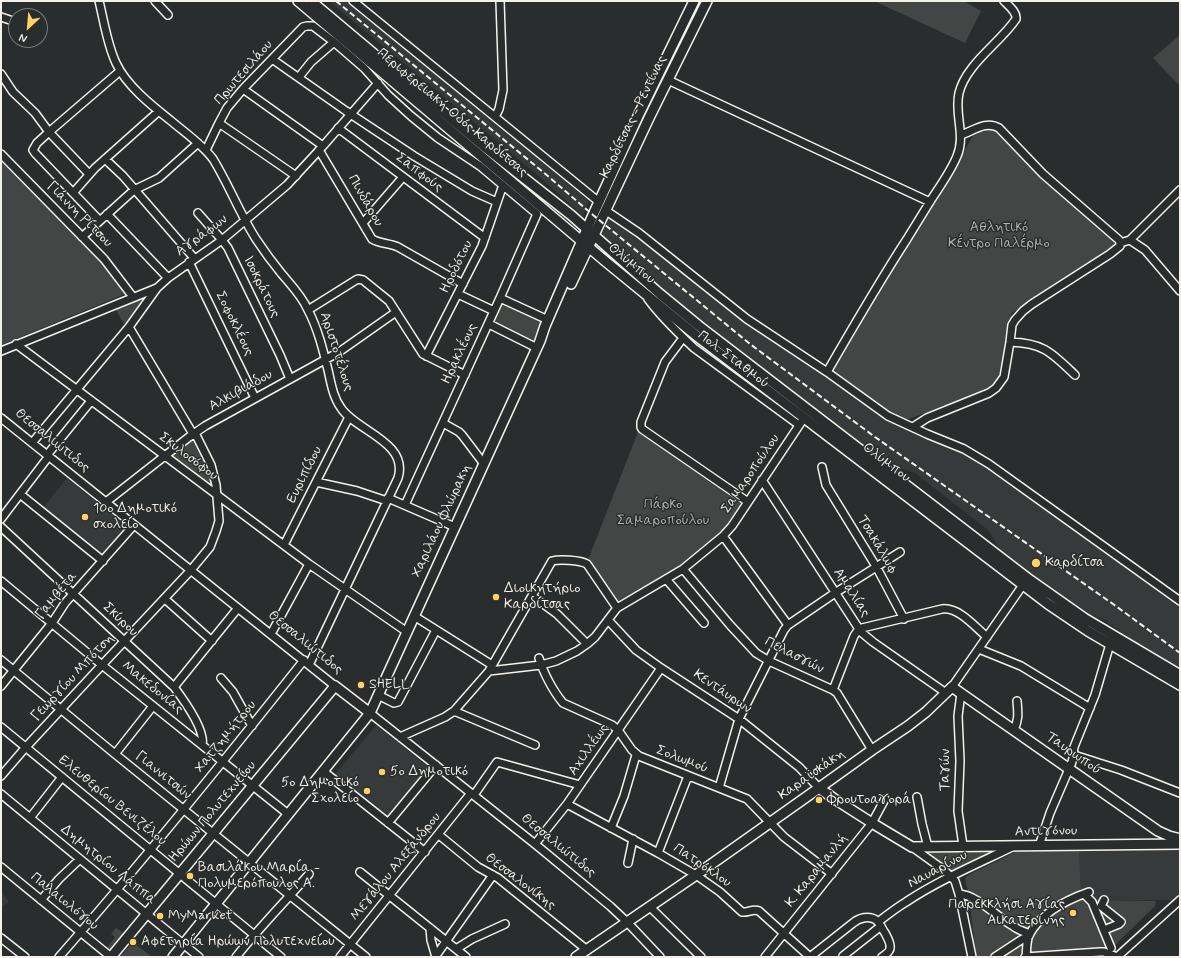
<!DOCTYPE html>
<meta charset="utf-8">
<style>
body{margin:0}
#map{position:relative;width:1181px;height:958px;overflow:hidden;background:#2a2d2e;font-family:Mynerve,sans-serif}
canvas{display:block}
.frame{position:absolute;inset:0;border:2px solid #f4f1e8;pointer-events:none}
.north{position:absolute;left:8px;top:8px;width:40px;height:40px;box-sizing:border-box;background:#2a2d2e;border:1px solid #7b7b78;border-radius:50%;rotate:206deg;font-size:11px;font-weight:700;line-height:16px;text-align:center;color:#f4f1e8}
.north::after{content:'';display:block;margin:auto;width:14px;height:18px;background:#ffd166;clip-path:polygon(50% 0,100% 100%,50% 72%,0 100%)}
</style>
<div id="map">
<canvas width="1181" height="958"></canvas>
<div class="frame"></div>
<div class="north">N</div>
</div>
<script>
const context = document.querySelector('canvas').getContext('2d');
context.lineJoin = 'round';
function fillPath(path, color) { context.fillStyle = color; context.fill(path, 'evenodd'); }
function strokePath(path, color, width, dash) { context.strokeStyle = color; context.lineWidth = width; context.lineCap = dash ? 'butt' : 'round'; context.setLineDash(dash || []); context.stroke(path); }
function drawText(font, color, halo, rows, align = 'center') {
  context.font = font + ' Mynerve,sans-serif'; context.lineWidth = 3; context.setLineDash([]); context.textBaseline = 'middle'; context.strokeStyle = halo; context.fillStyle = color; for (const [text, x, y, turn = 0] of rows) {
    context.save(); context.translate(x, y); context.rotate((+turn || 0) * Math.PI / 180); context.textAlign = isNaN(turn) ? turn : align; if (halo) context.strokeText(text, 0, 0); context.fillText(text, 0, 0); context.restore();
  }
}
const built = new Path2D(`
 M 329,1 L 347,1 L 589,201 L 583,216 L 542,179 Z
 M 605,218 L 608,218 L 612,219 L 708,292 L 897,424 L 914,432 L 961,451 L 1040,506 L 1180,606 L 1180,671 L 1126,638 L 1119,632 L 1119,630 L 1108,623 L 1108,621 L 1099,617 L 1099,618 L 1087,613 L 1003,554 L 988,530 L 915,473 L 888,464 L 714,330 L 667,292 L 599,232 Z
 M 67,478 L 127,527 L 103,556 L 43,508 Z
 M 376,725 L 430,768 L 388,819 L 334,776 Z
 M 1079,850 L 1180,850 L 1180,894 L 1174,900 L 1088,900 L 1080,892 Z
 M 1,892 L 9,902 L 1,908 Z`);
const green = new Path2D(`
 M 874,1 L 964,1 L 981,11 L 965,43 Z
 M 1180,35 L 1180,86 L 1153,58 Z
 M 983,128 L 994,128 L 1109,236 L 1114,241 L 1113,246 L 1112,249 L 1012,313 L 1003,373 L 992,389 L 903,421 L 832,370 L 973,136 L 976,132 Z
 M 1,160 L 102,261 L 125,294 L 1,345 Z
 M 147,295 L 148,296 L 125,326 L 115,308 Z
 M 502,301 L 544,321 L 533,344 L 492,324 Z
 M 638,432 L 741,504 L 721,533 L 681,567 L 618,601 L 588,560 Z
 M 195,438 L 208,464 L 215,489 L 172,455 Z
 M 1022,849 L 1079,850 L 1081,900 L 1156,901 L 1155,906 L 1112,948 L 1022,954 L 1016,957 L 976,957 L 969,895 L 965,879 L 967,876 L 972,873 Z
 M 926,850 L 996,850 L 954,870 L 951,871 L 928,856 L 926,854 Z
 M 116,928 L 125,934 L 111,953 L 106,949 L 115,937 L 111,934 Z
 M 133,942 L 152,957 L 120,957 Z`);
const minor = new Path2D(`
 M 99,1 C 104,21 107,44 116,63 C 126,85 151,105 170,120 C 184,132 202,144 213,159 C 229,185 240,214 256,239 C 264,251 272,262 281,273 C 291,285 302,296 308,310 C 318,329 323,350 328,370 C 331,383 333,397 341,408 C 356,431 409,442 398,478 L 309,665
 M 155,1 L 168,15
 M 353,1 L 599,202
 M 1,17 L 10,20
 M 272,59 L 346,111 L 414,156 L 472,191 L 497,202
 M 1,74 L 13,92 L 35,113 L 49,132 L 89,174
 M 299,77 L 311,62 L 334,42
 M 668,80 L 930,202
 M 243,89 L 323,146
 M 495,117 L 499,109 L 503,90 L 500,1
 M 219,123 L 296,176
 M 338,128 L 485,238
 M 961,135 C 973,131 986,120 999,128 L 1043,174 L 1119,240 L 1120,243
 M 206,150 L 219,123 L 227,108 L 243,89 L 303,27 L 307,26 L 313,26 L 334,42 L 364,68 L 388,95 L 411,116 L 438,138 L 480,166 L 537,214 L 500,298 L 405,505
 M 319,150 L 372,239 C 380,244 390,243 398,247 L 463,284
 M 1,154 L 104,259 L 133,297
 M 105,159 L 123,176 L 194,258
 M 73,193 L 95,168 L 159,111
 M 605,210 L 639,233 L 747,319 L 827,372 L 888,416 L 927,434 L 964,449 L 989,464 L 1180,601
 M 198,213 L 222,240 L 228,248 L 280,355 L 290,379
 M 107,214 L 168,278
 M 99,220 L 35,153 L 33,150 L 37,143 L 49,132 L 120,71
 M 363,223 L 403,177
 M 82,237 L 134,190 L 159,178 L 198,143
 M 1130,240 L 1180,190
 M 189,262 L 255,398
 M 458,294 L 494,311
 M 500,298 L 548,320
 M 648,299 C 661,317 678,333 694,348 L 799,425
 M 308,310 L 356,280 L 358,279 L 363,280 L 389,301 L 423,354 L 465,375
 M 489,324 L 537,348
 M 129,327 L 193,434
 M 683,338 L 665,362 L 641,422 L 641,427 L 642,429 L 748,502
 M 1010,342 C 1044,343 1052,353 1075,375
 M 16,344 L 309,564 L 407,632
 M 1,351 L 157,288 L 168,278 L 222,240 L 287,185 L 323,146 L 378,83
 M 426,356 L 482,246 L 503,185
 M 827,372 C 853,327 879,282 907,239 C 915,226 923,213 931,200 C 940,186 951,171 957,156 C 966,135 954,114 959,93 C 966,64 1000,43 1016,19 C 1017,12 1009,6 1004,1
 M 1,418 L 335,686
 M 443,423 L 459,432 L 462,435 L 484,464
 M 913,427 L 927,418 L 989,393 L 996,388 L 1004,377 L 1010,342 L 1012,325 L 1015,320 L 1023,311 L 1032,304 L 1110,254 L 1120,246 L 1120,243 L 1130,240 L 1145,250 L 1180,291
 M 32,443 L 129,327 L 157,288
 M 47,455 L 91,401
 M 822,467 L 826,485 L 877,568 L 904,619
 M 762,480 L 861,632 L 873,642 L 946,693
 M 316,482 L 357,491 L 387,501
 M 20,494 L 103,561
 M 388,498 L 455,527
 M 106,502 L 189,437 L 205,426 L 339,352 L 396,312
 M 1,519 L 49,456
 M 1,527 L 174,687 C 183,699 206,730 202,745
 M 723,536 L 788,625
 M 284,545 L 349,417
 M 683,569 L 730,625 L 756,653 L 769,661 L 833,690 L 837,693 L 872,750
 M 666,579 L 704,623
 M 1,581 L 102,665 L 288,814
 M 532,596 L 557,614 L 587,644
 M 165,599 L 212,641
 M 414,616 L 492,665
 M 608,620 L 636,650 L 661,668 L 739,719 L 799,767 L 819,788
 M 271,634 L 309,564
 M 979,649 L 1021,666 L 1090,708
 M 539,658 C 543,672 553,691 563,703 L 612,725 L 618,730 L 632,750 L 639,756 L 747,799 L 784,837 L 832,874
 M 1,660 L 115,754 L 366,957
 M 489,671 L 541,665 L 556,661 L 577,651 L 587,644 L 595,637 L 617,608 L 683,569 L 723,536 L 732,526 L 804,418
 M 221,678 L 233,692 L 252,726
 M 1,686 L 52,623 L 65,603 L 134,525
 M 174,687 L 238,608
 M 952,687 L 1025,582
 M 833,690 L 854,636 L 858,630 L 862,628 L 942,609 C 959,607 975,627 987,637
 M 961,693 L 958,716 L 960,761 L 958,811 L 963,846
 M 378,695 L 394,703 L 398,702 L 436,630
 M 454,711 L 535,745
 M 370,713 L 535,844 L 610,906 L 627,922 L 660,957
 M 1,727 L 281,957
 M 1014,730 C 1019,719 1018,713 1017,701
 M 400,737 L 445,717 L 454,711 L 489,671 L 552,561 C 559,559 580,560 587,564 L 617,608
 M 115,754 L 153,706
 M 1074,755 L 1121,770 L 1180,793
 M 323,771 L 425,852
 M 1,776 L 26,747 L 102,665 L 191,570 L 210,547 L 216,531 L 219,521 L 216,485 L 211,465 L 195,433
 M 719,788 L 739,719 L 784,630 L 788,625 L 835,593 L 900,552
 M 1,794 L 199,957
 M 474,795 L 497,762 L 580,785
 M 917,797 L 922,824 L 928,847
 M 567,804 L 658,853 L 696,875 L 720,892 L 742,912 C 748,913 753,908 759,911 L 810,957
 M 30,818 L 62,777
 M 388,823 L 436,765
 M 611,828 L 624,796 L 636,755
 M 439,835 L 478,867 L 498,878 L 587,950
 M 535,844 L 567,804 L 661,668
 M 1039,846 L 1050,813 L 1072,762 C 1074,757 1073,752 1074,747 L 1095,695 L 1110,644
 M 912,847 L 944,870 L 955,881 L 959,894 L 972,957
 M 658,853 L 688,776
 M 628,863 L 633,839
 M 1,867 L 111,957
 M 360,872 L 466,957
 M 959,894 C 977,895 997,917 1013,926 C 1018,930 1025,932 1030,934
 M 1084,894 L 1092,902 L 1111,948
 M 41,900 L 59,879 L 80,859
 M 1104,900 L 1101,906 L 1121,922 L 1119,924 L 1104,930
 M 650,907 L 701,957
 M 878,922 C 887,915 896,908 906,902 C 939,880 977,864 1012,847
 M 430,928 L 431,940 L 436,957
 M 1,938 L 25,957
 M 456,949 L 472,939 L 505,924
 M 843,956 L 881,926
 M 59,957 C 143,861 224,761 304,660
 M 236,957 C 259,928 285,902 309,874
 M 340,957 L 471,793
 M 435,957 L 493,875
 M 765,957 L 872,823 L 885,799
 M 810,957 L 853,923 C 859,918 869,915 876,920 C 880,923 882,929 885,933 C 887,937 891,943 890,948 C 890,952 885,955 882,957
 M 995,957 L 1021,940 L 1029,936
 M 1025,957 L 1100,952 L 1104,952 L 1117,957
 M 1026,957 C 1027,950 1026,942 1029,935 C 1041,913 1066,900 1089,892
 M 1117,957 L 1180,900`);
const major = new Path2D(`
 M 298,1 L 605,261 L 698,337 L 1048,604 L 1088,631 L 1180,685
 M 311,1 L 486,148 L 571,215 L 660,294 L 699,326 L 1030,580 L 1084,618 L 1180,675
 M 571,284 L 649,118 L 707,1
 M 819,788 L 833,798 L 872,823 L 912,847 L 1180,844
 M 111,957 L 335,686 L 370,713
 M 173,957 L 370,713 L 540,341 L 545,326 L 593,215 L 639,114 L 694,1
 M 576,957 L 696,875 L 819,788 L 872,750 L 908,726 L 926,712 L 952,687 L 1158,831 L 1169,836 L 1180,839`);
const rail = new Path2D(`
 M 336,1 L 549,177 L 593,215 L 750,344 L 875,437 L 1113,604 L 1180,653`);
const markers = [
 [85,517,4,"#ffd166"],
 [1036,563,5,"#ffd166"],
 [496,597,4,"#ffd166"],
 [361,685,4,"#ffd166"],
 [382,772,4,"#ffd166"],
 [367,791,4,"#ffd166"],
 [819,800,4,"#ffd166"],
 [190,876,4,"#ffd166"],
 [1073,913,4,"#ffd166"],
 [160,916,4,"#ffd166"],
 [133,942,4,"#ffd166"]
];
const streetNames = [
 ["Πρωτεσιλάου",244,73,-49],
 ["Περιφερειακή Οδός Καρδίτσας",452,113,40],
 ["Καρδίτσας - Ρεντίνας",634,117,-64],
 ["Σαπφούς",419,173,37],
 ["Πινδάρου",365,201,60],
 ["Γιάννη Ρίτσου",79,215,45],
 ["Αγράφων",202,236,-36],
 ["Ολύμπου",631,264,39],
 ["Ηροδότου",457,267,-64],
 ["Ισοκράτους",261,287,64],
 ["Σοφοκλέους",234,324,64],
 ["Αριστοτέλους",336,352,72],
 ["Ηρακλέους",460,354,-65],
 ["Πολ. Σταθμού",733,360,37],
 ["Αλκιβιάδου",241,391,-29],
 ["Θεσσαλιώτιδος",52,441,39],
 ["Σκυλοσόφου",188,457,37],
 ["Ολύμπου",886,463,37],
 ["Σαμαροπούλου",751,474,-56],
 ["Ευριπίδου",305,475,-63],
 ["Χαριλάου Φλώρακη",442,521,-65],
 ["Τσακάλωφ",877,545,59],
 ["Αμαλίας",851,593,57],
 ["Γαμβέτα",57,596,-51],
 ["Σκύρου",120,620,43],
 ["Θεσσαλιώτιδος",305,643,39],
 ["Πελασγών",794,656,27],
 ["Γεωργίου Μπότση",73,678,-47],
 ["Μακεδονίας",152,688,39],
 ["Κεντάυρων",722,692,34],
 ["Χατζημήτρου",226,737,-51],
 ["Αχιλλέως",589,750,-55],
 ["Ταυρωπού",1073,754,35],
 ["Σολωμού",682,760,21],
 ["Ταγών",946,770,-89],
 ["Καραϊσκάκη",812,775,-35],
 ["Γιαννιτσών",163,776,39],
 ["Ελευθερίου Βενιζέλου",112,801,39],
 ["Ηρώων Πολυτεχνείου",213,812,-50],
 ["Αντιγόνου",1046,832,-1],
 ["Θεσσαλιώτιδος",558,846,39],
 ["Δημητρίου Λάππα",108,865,39],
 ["Πατρόκλου",702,866,34],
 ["Μεγάλου Αλεξάνδρου",396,867,-51],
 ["Ναυαρίνου",938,870,-28],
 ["Κ. Καραμανλή",817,871,-51],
 ["Θεσσαλονίκης",520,882,37],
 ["Παλαιολόγου",64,902,39]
];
const parkNames = [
 ["Αθλητικό",999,228],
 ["Κέντρο Παλέρμο",999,244],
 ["Πάρκο",663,505],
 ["Σαμαροπούλου",663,521]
];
const poiNames = [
 ["10ο Δημοτικό",93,509],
 ["σχολείο",93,525],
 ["Καρδίτσα",1045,563],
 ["Διοικητήριο",504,589],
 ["Καρδίτσας",504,605],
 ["SHELL",369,685],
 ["5ο Δημοτικό",390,772],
 ["5ο Δημοτικό",359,783,"right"],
 ["Σχολείο",359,799,"right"],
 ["Φρουτοαγορά",827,800],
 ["Βασιλάκου Μαρία -",198,868],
 ["Πολυμερόπουλος Α.",198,884],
 ["Παρεκκλήσι Αγίας",1065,905,"right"],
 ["Αικατερίνης",1065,921,"right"],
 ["MyMarket",168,916],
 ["Αφετηρία Ηρώων Πολυτεχνείου",141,942]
];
fillPath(built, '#373a3a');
fillPath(green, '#444645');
strokePath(minor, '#f4f1e8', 10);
strokePath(major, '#f4f1e8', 12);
strokePath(minor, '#2a2d2e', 7);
strokePath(major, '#2a2d2e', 9);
strokePath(rail, '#f4f1e8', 2, [6, 3]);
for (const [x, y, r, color] of markers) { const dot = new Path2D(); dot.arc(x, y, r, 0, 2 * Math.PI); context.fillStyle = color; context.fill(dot); strokePath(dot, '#2a2d2e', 1.5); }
drawText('14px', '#f4f1e8', '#2a2d2e', streetNames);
drawText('14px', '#b6b5af', '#2a2d2e', parkNames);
drawText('14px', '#f4f1e8', '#2a2d2e', poiNames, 'left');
</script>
